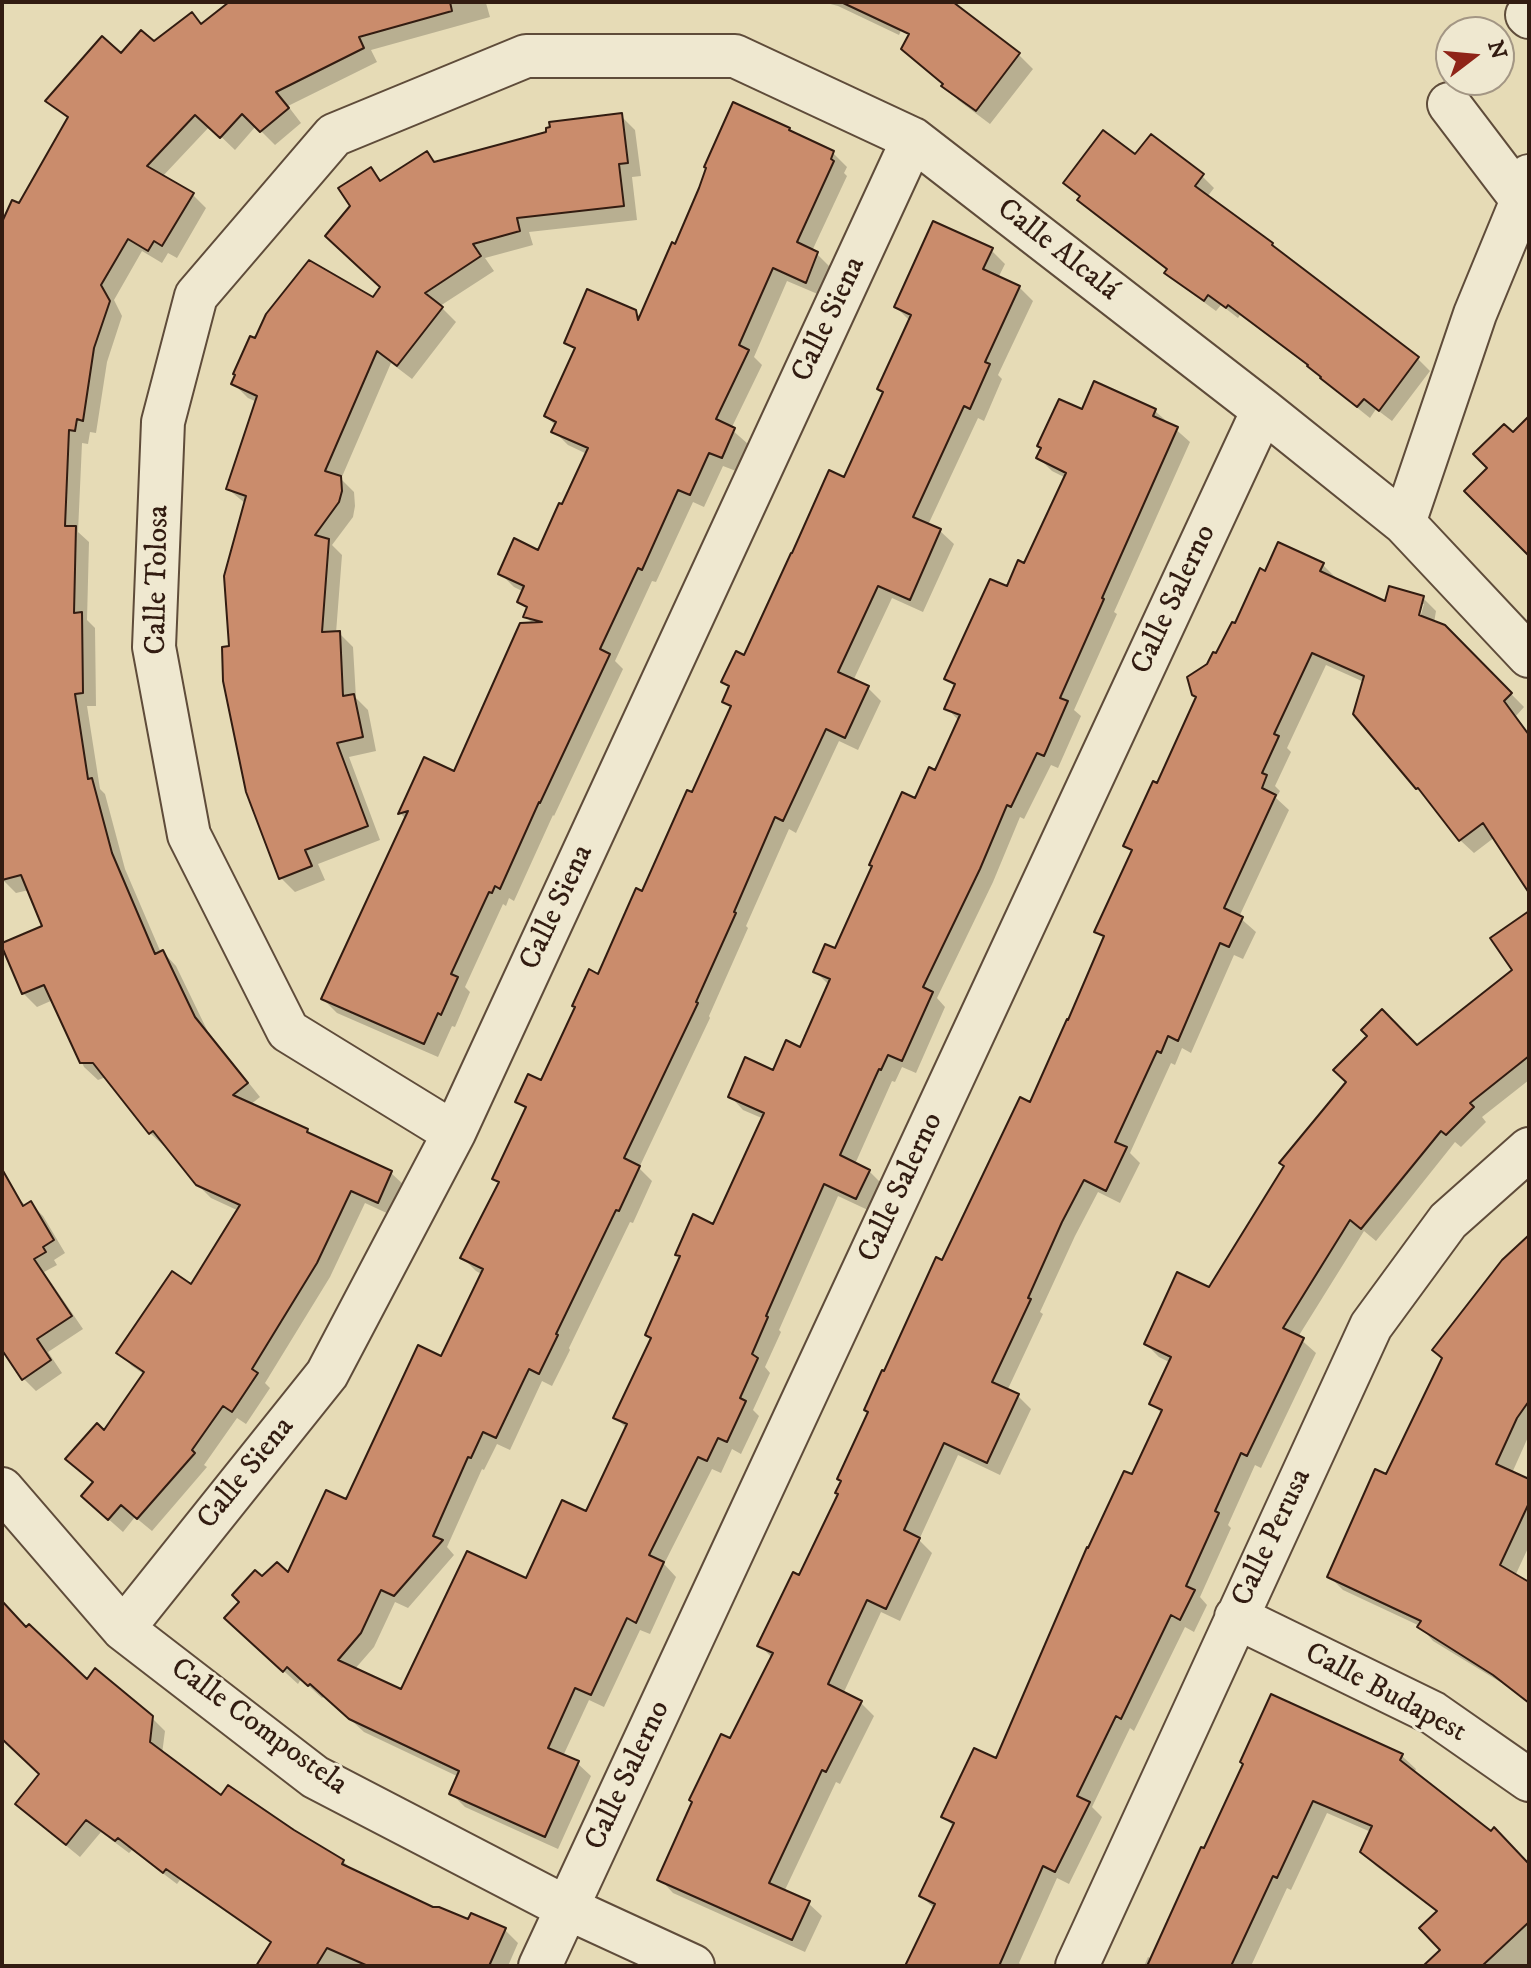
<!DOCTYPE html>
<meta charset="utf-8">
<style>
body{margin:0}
#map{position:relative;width:1531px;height:1968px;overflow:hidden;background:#e6dbb6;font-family:"IM FELL DW Pica",serif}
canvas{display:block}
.frame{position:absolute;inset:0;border:4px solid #321c11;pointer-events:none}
.north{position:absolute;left:1435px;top:16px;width:80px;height:80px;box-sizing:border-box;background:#efe8d0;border:2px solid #a39684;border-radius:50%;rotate:74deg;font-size:22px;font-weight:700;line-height:32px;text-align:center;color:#321c11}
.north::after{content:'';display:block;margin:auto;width:28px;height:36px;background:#8f2418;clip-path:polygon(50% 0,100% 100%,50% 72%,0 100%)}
</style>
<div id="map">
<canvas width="1531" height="1968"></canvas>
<div class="frame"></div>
<div class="north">N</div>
</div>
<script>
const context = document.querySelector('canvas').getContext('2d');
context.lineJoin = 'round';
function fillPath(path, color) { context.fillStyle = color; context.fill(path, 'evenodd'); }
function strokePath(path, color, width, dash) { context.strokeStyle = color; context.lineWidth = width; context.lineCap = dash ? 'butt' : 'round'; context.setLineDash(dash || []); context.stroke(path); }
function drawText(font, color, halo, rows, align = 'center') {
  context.font = font + ' "IM FELL DW Pica",serif'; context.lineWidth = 6; context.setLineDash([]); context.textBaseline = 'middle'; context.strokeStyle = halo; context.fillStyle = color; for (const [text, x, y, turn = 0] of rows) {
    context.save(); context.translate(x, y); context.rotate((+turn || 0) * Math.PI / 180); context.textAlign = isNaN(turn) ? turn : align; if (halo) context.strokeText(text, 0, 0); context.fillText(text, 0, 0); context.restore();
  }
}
const shadow = new Path2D(`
 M 233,2 L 491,2 L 486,3 L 490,17 L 371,50 L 377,62 L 288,106 L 301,123 L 275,145 L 256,126 L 235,150 L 210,126 L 162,177 L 193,195 L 206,208 L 177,258 L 168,253 L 162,263 L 142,251 L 114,300 L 122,316 L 107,362 L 96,433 L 90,432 L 88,444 L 82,443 L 78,532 L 89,542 L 87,620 L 95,628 L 96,706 L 87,706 L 100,789 L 105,794 L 125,869 L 161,953 L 163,952 L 176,966 L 208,1032 L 260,1097 L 250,1105 L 307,1130 L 314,1137 L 391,1173 L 405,1186 L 391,1215 L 365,1203 L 330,1277 L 265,1383 L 270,1388 L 246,1424 L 237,1418 L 204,1465 L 207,1467 L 152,1531 L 135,1517 L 123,1532 L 97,1509 L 94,1483 L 82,1472 L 104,1432 L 145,1375 L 132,1366 L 118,1352 L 192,1287 L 239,1211 L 211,1198 L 197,1184 L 166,1144 L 164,1146 L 150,1133 L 106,1077 L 98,1080 L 84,1067 L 53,1000 L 37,1007 L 23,993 L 45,927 L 29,890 L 16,893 L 2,879 L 2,222 L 4,222 L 19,206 L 69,120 L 48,101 L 121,56 L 154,44 L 192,14 L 203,25 Z
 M 823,2 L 914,2 L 899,35 L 838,6 Z
 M 954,5 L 1019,55 L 1033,69 L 990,124 L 958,100 L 945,85 L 927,71 Z
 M 621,116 L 635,130 L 641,176 L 632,177 L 637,220 L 529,232 L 533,245 L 485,258 L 494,271 L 440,306 L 456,322 L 412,379 L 391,363 L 341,479 L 354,492 L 355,506 L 353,517 L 332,545 L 342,555 L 336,633 L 339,633 L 353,647 L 356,698 L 368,710 L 376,751 L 349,757 L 380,840 L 318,864 L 325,880 L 295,892 L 280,877 L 231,648 L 246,504 L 228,489 L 257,402 L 248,398 L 234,384 L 256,341 L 373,300 L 382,288 L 352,206 L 371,169 L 383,182 L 426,153 L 437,163 Z
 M 789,130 L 794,135 L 833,153 L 847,167 L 844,173 L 847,176 L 812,251 L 817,254 L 831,268 L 820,295 L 787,281 L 754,357 L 762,365 L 731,429 L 748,444 L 736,471 L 723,466 L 704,507 L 693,502 L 656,582 L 652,581 L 615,661 L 623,669 L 554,816 L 553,815 L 514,901 L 509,898 L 506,906 L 503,904 L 465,987 L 470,992 L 455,1027 L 452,1026 L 438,1057 L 337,1013 L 323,999 L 406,819 L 401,814 L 425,760 L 455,774 L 533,624 L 525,616 L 528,610 L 519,601 L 524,592 L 514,587 L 500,573 L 539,553 L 563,506 L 587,454 L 568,445 L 554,431 L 556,426 L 546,416 L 576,351 L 567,342 L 635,312 L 641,317 L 676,246 Z
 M 1135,157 L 1202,176 L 1214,188 L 1207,197 L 1272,244 L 1285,257 L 1418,359 L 1430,371 L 1392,421 L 1376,409 L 1370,418 L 1335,390 L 1315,371 L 1240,315 L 1238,318 L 1221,305 L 1216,311 L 1179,284 L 1167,273 L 1168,271 L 1091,212 L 1080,200 L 1082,198 L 1065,182 Z
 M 991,250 L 1005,264 L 998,278 L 1019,287 L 1033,301 L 998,375 L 1002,379 L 984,421 L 978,418 L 928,525 L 940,531 L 954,544 L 923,612 L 892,598 L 853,681 L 868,688 L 881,701 L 858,750 L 839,741 L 796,833 L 789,829 L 746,926 L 748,928 L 709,1016 L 710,1018 L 639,1168 L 652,1181 L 633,1223 L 630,1222 L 569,1348 L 570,1350 L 552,1386 L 542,1381 L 510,1450 L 497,1444 L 484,1470 L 482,1469 L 447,1547 L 454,1555 L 408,1608 L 395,1602 L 374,1647 L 354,1670 L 402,1692 L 527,1581 L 587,1514 L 627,1429 L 616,1418 L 652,1340 L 647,1335 L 681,1258 L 677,1254 L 714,1226 L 764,1119 L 743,1110 L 730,1096 L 774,1073 L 801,1050 L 830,986 L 815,971 L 836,951 L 916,801 L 936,773 L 959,721 L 947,708 L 956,688 L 947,679 L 1008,589 L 1025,566 L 1066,478 L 1052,471 L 1039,458 L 1083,411 L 1155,411 L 1190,442 L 1114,612 L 1117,614 L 1074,710 L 1081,716 L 1058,768 L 1051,765 L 1024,819 L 1020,817 L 993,882 L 937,998 L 945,1007 L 916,1073 L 902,1067 L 895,1082 L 892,1081 L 855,1164 L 869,1171 L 883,1185 L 870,1211 L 838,1196 L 779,1330 L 781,1332 L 765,1367 L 770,1373 L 753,1410 L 759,1416 L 741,1454 L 732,1449 L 721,1473 L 712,1469 L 664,1564 L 676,1577 L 650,1634 L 640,1630 L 604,1707 L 589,1700 L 563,1756 L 577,1763 L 591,1776 L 558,1849 L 465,1807 L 451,1793 L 459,1777 L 364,1732 L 325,1696 L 322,1698 L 301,1679 L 298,1684 L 240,1631 L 262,1579 L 289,1575 L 347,1502 L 442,1358 L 483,1275 L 476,1271 L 463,1258 L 500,1184 L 494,1178 L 526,1110 L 518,1101 L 542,1083 L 643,893 L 693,794 L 732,710 L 724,701 L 730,688 L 724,682 L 745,657 L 845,479 L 884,394 L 879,389 L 910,321 L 896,307 Z
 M 1322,564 L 1336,578 L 1335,580 L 1387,604 L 1423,598 L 1436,611 L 1434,623 L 1444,626 L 1524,707 L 1516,716 L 1529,733 L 1529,889 L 1495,837 L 1474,853 L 1460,840 L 1431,801 L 1418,788 L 1364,682 L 1326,665 L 1287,748 L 1291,752 L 1275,786 L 1280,791 L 1276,798 L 1289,810 L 1239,917 L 1256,932 L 1243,959 L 1234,955 L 1191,1053 L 1182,1048 L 1175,1065 L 1171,1063 L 1130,1153 L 1140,1163 L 1120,1203 L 1098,1192 L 1075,1236 L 1040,1312 L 1043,1314 L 1007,1391 L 1018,1396 L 1031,1409 L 1000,1475 L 958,1455 L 919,1540 L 932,1553 L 900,1621 L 881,1612 L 843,1694 L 861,1703 L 874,1716 L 840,1784 L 836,1782 L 784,1892 L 808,1903 L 822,1916 L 805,1952 L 673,1893 L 660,1879 L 772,1658 L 760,1645 L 800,1577 L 840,1494 L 943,1263 L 1031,1104 L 1105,940 L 1097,931 L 1133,853 L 1126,846 L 1158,786 L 1198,698 L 1208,665 L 1217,656 L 1266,573 ZM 1420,604 L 1424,604 L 1418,625 L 1414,624 Z
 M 1529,913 L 1529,1080 L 1482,1117 L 1486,1122 L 1461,1147 L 1455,1142 L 1376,1241 L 1364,1231 L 1298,1337 L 1316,1353 L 1261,1468 L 1255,1465 L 1228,1525 L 1231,1528 L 1200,1597 L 1207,1605 L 1194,1632 L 1185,1627 L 1134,1731 L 1130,1728 L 1092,1807 L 1102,1817 L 1069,1884 L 1057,1878 L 1019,1963 L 1022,1966 L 907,1966 L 935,1909 L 921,1896 L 954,1827 L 943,1816 L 997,1761 L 1162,1414 L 1152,1403 L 1171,1363 L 1159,1357 L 1146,1344 L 1209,1289 L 1417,1047 L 1515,971 Z
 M 2,1171 L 18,1198 L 26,1206 L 31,1204 L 43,1216 L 65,1253 L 54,1260 L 57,1265 L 44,1272 L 83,1329 L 48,1352 L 62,1373 L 36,1391 L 23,1378 L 2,1347 Z
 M 1529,1238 L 1529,1435 L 1512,1473 L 1529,1481 L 1529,1546 L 1515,1576 L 1529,1584 L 1529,1703 L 1510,1688 L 1433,1641 L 1420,1626 L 1343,1590 L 1329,1576 Z
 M 2,1603 L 27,1629 L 87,1682 L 151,1717 L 165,1731 L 162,1754 L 221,1798 L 292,1832 L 343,1861 L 353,1871 L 433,1909 L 469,1922 L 505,1930 L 518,1943 L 508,1966 L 270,1966 L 272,1944 L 180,1880 L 177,1884 L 132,1850 L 129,1853 L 101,1832 L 80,1857 L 31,1817 L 18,1804 L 41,1774 L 2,1737 Z
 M 1402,1756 L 1416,1769 L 1414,1773 L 1529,1866 L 1529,1966 L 1427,1966 L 1443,1950 L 1438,1913 L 1376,1866 L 1362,1852 L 1371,1832 L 1327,1813 L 1291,1890 L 1287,1888 L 1251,1966 L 1144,1966 L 1148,1957 L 1152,1959 L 1202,1850 Z`);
const building = new Path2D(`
 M 229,2 L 450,2 L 452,11 L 359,37 L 364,48 L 276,92 L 289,108 L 260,132 L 242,114 L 220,138 L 195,115 L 147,166 L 194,193 L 162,246 L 154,241 L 148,251 L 128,239 L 101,285 L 110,301 L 94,348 L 83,421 L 77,419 L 75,431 L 69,430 L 65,526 L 76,526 L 74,613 L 82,612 L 83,693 L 75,694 L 88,779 L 92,778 L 112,853 L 155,954 L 163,950 L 195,1017 L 248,1083 L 233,1095 L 308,1129 L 307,1132 L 392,1171 L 378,1203 L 351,1191 L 317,1263 L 252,1369 L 258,1373 L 232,1412 L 223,1406 L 192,1450 L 195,1453 L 137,1519 L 121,1505 L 108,1520 L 81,1496 L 93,1482 L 65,1459 L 97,1423 L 104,1430 L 144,1372 L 116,1353 L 172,1271 L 191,1284 L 240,1205 L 196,1185 L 153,1131 L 149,1134 L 93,1063 L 80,1063 L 44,985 L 22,994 L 2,947 L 2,943 L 42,926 L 21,875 L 2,880 L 2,222 L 12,200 L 19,203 L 68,117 L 45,101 L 102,36 L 121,53 L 141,30 L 154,41 L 192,12 L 201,24 Z
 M 841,2 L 953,2 L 1020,53 L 976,111 L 941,86 L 943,84 L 901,49 L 909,34 Z
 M 733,102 L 790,128 L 789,130 L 834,151 L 831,159 L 834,161 L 797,242 L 818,252 L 806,283 L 773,268 L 739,345 L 749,350 L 716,419 L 735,428 L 722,458 L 709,453 L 690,495 L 678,490 L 642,570 L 638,568 L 600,649 L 610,654 L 540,803 L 539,802 L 500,889 L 495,886 L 492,893 L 489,892 L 451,974 L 458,977 L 441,1015 L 438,1013 L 424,1044 L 321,999 L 408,811 L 398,814 L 424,757 L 454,771 L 520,623 L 542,622 L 523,617 L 527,607 L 517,602 L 524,586 L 498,574 L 514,538 L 538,550 L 559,503 L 562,504 L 588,448 L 551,432 L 556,422 L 544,416 L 575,348 L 564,343 L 587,289 L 636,310 L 638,320 L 672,242 L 675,244 L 699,188 L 706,168 L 704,167 Z
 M 622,113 L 628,163 L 619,164 L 624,206 L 517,218 L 520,231 L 473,244 L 481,256 L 425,293 L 443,307 L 397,366 L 377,351 L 325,471 L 341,476 L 342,491 L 339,502 L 315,535 L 329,539 L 322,632 L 340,631 L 343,696 L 354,694 L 363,737 L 337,743 L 368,826 L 305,850 L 312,866 L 279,879 L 246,792 L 223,681 L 222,647 L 229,646 L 224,576 L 246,496 L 226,489 L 257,396 L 231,384 L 235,375 L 233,374 L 250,336 L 255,338 L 266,314 L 309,260 L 373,297 L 380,287 L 325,236 L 350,206 L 338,188 L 371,167 L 380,181 L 427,151 L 434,162 L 546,132 L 546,128 L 550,127 L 549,122 Z
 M 1103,130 L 1135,154 L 1151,134 L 1204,174 L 1195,186 L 1273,243 L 1272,245 L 1419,357 L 1379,411 L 1364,399 L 1357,407 L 1320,378 L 1321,377 L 1307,366 L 1308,365 L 1228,305 L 1226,308 L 1208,295 L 1204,301 L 1164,273 L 1167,269 L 1077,200 L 1080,196 L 1063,183 Z
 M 933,221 L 993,248 L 983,269 L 1020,286 L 985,362 L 990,364 L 970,409 L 964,406 L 913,517 L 941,529 L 910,600 L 878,586 L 838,672 L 869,686 L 845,738 L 826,729 L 783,821 L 775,817 L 734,912 L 736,913 L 696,1002 L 698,1003 L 624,1158 L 640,1166 L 619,1211 L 616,1210 L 556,1334 L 558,1335 L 539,1374 L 529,1369 L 496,1438 L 483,1432 L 471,1458 L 468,1457 L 433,1536 L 443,1540 L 394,1596 L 381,1590 L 361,1633 L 338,1660 L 401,1689 L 467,1551 L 526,1578 L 562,1500 L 586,1511 L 627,1424 L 613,1418 L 651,1338 L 645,1335 L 680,1256 L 675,1255 L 693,1214 L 713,1224 L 764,1113 L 728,1097 L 745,1057 L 773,1070 L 786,1040 L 800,1047 L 830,979 L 813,972 L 825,944 L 835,948 L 872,866 L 869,865 L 902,792 L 915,798 L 929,767 L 935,770 L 960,715 L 944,709 L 955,684 L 944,679 L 990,579 L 1007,586 L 1018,560 L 1024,563 L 1066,473 L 1036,458 L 1041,448 L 1037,446 L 1059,399 L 1082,409 L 1094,381 L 1156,409 L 1153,416 L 1178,427 L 1102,598 L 1104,599 L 1060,698 L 1068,701 L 1044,756 L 1037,753 L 1011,807 L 1007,805 L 980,869 L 923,987 L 933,992 L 902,1061 L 888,1055 L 881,1070 L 879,1069 L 840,1155 L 870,1170 L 856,1199 L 824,1184 L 766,1316 L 768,1317 L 752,1354 L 758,1358 L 740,1398 L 746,1401 L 727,1442 L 718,1438 L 707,1461 L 698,1457 L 649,1555 L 664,1562 L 636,1623 L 627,1618 L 591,1695 L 575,1688 L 548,1748 L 579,1761 L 545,1837 L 449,1794 L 459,1771 L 349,1719 L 310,1684 L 308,1686 L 287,1667 L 283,1672 L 224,1618 L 239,1602 L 232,1595 L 255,1570 L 262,1576 L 277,1562 L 288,1572 L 326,1490 L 346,1499 L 418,1345 L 441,1356 L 483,1269 L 460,1258 L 499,1182 L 492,1179 L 526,1107 L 515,1102 L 528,1074 L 541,1080 L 575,1007 L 572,1006 L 589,969 L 598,974 L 636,888 L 642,891 L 687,790 L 692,792 L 731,706 L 722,702 L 729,686 L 721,682 L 736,651 L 744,655 L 791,553 L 792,553 L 829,470 L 844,477 L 883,392 L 877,389 L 911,315 L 894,307 Z
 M 1529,416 L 1529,556 L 1464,491 L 1487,468 L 1473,454 L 1504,424 L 1513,432 Z
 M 1278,542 L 1324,563 L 1320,571 L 1385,601 L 1389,586 L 1424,596 L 1419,615 L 1445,625 L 1512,693 L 1504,701 L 1529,735 L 1529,893 L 1483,823 L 1459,841 L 1418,788 L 1416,789 L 1353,714 L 1364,676 L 1312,653 L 1274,734 L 1279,736 L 1262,773 L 1267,775 L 1262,788 L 1276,795 L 1224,908 L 1243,917 L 1229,947 L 1220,943 L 1178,1041 L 1168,1036 L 1161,1053 L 1157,1051 L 1115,1142 L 1127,1147 L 1106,1191 L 1084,1180 L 1062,1222 L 1028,1298 L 1031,1299 L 992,1382 L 1019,1394 L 987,1463 L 944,1443 L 904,1530 L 920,1538 L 886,1609 L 867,1600 L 828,1684 L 862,1701 L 826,1772 L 822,1770 L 769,1883 L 810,1901 L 792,1940 L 657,1880 L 692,1802 L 689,1800 L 721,1734 L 730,1738 L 773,1653 L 757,1646 L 793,1572 L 799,1575 L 838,1494 L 835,1493 L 841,1481 L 837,1479 L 868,1412 L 864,1410 L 882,1370 L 884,1371 L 936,1257 L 942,1260 L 1020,1097 L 1030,1102 L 1067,1019 L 1068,1020 L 1104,936 L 1094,932 L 1132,850 L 1123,846 L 1153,781 L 1157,783 L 1196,697 L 1192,695 L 1187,677 L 1207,664 L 1213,652 L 1216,653 L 1232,622 L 1235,623 L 1260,568 L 1265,571 Z
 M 1529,911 L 1529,1056 L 1470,1103 L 1474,1107 L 1446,1135 L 1441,1131 L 1361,1229 L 1350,1220 L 1283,1328 L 1304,1338 L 1247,1456 L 1241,1453 L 1215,1511 L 1219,1513 L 1186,1586 L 1195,1590 L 1180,1620 L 1171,1615 L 1121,1719 L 1116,1716 L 1077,1796 L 1090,1802 L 1055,1872 L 1043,1866 L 999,1966 L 905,1966 L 935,1904 L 919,1896 L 954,1823 L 941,1817 L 974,1748 L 996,1758 L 1087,1547 L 1088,1548 L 1124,1471 L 1132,1474 L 1162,1410 L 1149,1404 L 1171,1357 L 1144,1344 L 1177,1272 L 1209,1287 L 1284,1166 L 1279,1163 L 1346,1082 L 1333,1070 L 1367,1036 L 1361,1030 L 1382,1009 L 1417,1045 L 1512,970 L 1490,938 Z
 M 2,1169 L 23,1206 L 31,1201 L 54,1240 L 43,1247 L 46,1252 L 34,1259 L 72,1316 L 37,1339 L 51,1360 L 22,1380 L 2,1350 Z
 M 1529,1235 L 1529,1401 L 1517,1418 L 1496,1464 L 1529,1479 L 1529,1503 L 1500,1565 L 1529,1582 L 1529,1703 L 1493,1675 L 1417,1627 L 1421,1621 L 1327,1577 L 1375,1469 L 1386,1474 L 1442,1358 L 1432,1350 L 1502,1260 Z
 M 2,1601 L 26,1627 L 29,1624 L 87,1679 L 95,1668 L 153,1716 L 150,1742 L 221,1795 L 228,1785 L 294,1830 L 344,1860 L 342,1864 L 433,1907 L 439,1907 L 468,1919 L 471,1913 L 506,1928 L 489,1966 L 368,1966 L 327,1948 L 316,1966 L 256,1966 L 271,1942 L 166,1869 L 163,1873 L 118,1838 L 115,1841 L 86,1820 L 66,1845 L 15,1804 L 39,1774 L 2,1739 Z
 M 1271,1694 L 1403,1754 L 1400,1760 L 1491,1831 L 1494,1827 L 1529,1864 L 1529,1922 L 1482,1966 L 1423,1966 L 1440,1950 L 1419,1928 L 1437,1911 L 1360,1852 L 1372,1826 L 1313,1801 L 1277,1878 L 1273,1876 L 1231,1966 L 1147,1966 L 1201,1847 L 1204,1848 L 1243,1764 L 1240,1762 Z`);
const minor = new Path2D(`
 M 1527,15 L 1529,17
 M 1449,104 L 1522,200
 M 1404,523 L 1475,314 L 1522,200 L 1529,176
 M 454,1133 L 288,1031 L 189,835 L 154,647 L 163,422 L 196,296 L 334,135 L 526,56 L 735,56 L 913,139 L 1263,410 L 1404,523 L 1529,656
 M 2,1489 L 123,1629 L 315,1777 L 567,1908 L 693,1966
 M 1236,1617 L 1433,1713 L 1529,1780
 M 123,1629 L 327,1374 L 454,1133 L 913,139
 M 540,1966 L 1263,410
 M 1077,1966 L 1371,1326 L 1448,1221 L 1529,1149`);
const streetNames = [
 ["Calle Alcalá",1057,251,38],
 ["Calle Siena",830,320,-65],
 ["Calle Tolosa",159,580,-89],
 ["Calle Salerno",1175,600,-65],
 ["Calle Siena",558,908,-65],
 ["Calle Salerno",902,1188,-65],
 ["Calle Siena",247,1474,-51],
 ["Calle Perusa",1273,1538,-65],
 ["Calle Budapest",1385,1694,28],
 ["Calle Compostela",258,1728,36],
 ["Calle Salerno",629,1776,-65]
];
fillPath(shadow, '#0003');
fillPath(building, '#ca8c6c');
strokePath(building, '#321c11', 2);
strokePath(minor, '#5f4c3a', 46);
strokePath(minor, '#efe8d0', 42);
drawText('30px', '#321c11', '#efe8d0', streetNames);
</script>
